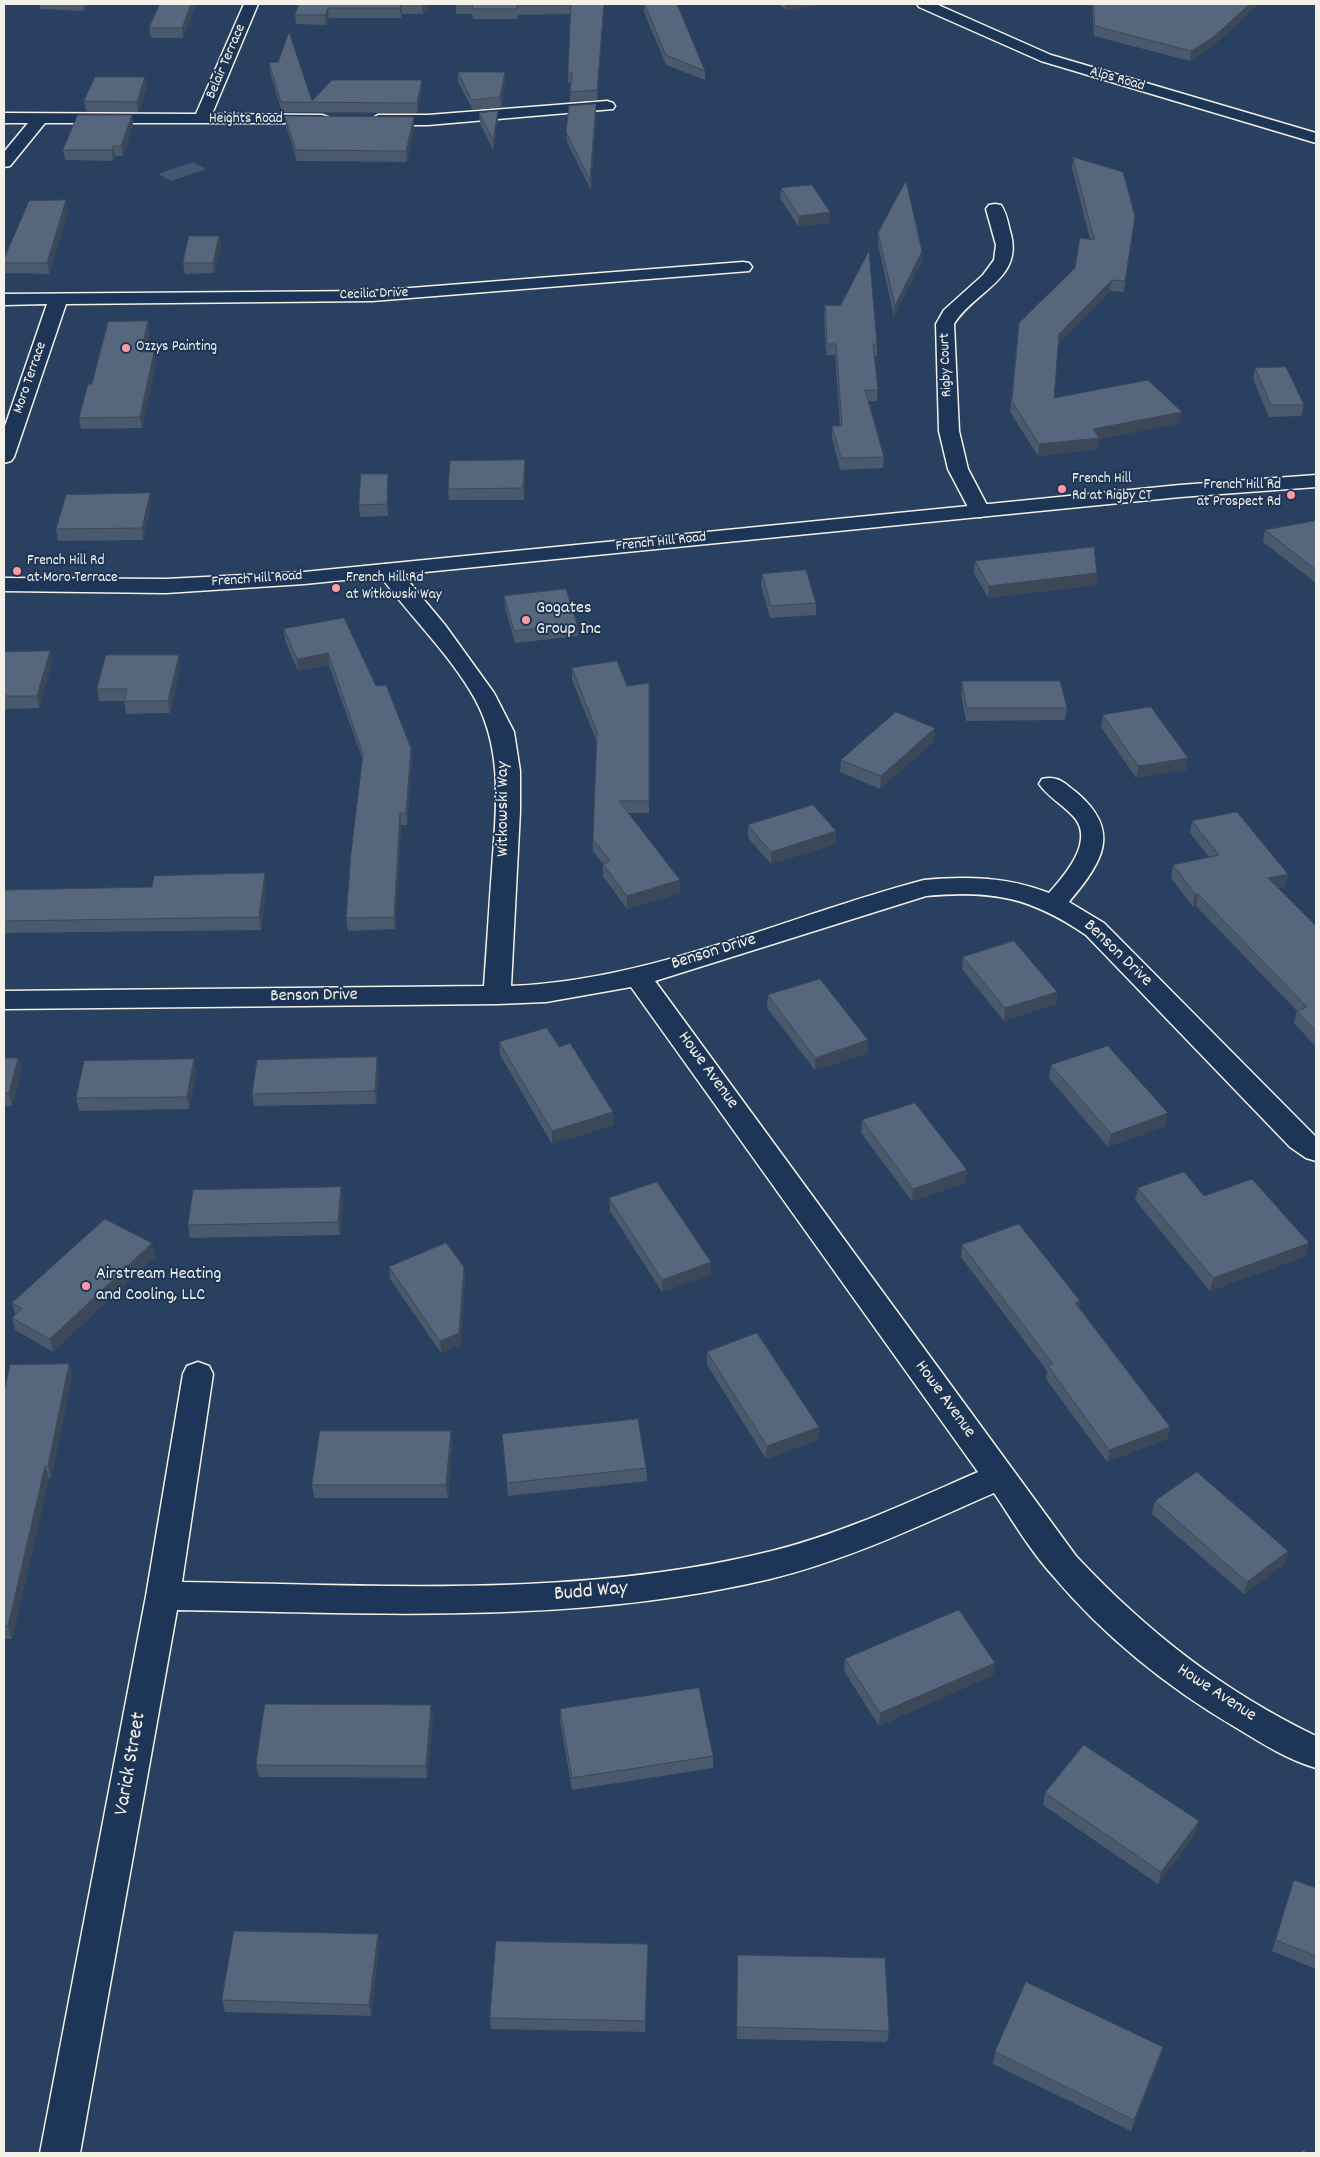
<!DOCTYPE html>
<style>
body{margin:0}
#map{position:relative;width:1320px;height:2157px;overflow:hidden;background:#2a4060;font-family:Dekko,sans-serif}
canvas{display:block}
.frame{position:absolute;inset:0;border:5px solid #f4f1e8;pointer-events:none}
</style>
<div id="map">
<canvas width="1320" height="2157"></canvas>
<div class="frame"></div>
</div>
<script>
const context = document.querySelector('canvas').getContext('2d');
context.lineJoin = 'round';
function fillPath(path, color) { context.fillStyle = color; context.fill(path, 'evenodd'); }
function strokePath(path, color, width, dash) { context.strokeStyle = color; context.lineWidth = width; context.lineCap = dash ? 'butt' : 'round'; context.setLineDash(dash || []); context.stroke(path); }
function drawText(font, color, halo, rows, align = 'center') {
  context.font = font + ' Dekko,sans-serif'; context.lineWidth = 4; context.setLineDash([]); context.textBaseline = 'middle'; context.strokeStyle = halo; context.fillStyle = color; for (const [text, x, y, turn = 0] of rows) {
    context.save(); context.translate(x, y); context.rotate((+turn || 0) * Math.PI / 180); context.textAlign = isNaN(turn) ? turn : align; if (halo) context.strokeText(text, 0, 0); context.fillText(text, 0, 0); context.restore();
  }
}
const green = new Path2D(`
 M 193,162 L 206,169 L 171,181 L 158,174 Z`);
const minor = new Path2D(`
 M 244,4 L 258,4 L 212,114 L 322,115 L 328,117 L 330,120 L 328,123 L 45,123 L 10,166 L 4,167 L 4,152 L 28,123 L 4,123 L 4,113 L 196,114 Z
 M 607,101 L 613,103 L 615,106 L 613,109 L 428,125 L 378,125 L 370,120 L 378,115 L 428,115 Z
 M 995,204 L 1001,205 C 1006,212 1008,222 1010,231 C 1025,279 975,290 954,324 L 959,431 L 968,469 L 990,511 L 987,515 L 980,517 L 973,515 L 970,511 L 948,469 L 939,431 L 936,324 L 944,310 L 983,275 L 994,260 L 996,245 L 986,209 L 989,205 Z
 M 743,262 L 749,263 L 752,267 L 749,271 L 372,301 L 66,304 L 14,457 L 11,461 L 4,463 L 4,429 L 47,304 L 4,305 L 4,294 L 372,291 Z
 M 387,564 L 395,565 L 445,625 L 494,693 L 514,732 L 520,771 L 520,811 L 511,986 C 654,980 787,916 924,880 C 967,876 1009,877 1049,893 C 1065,875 1096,840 1073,816 C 1062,804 1048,797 1039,784 L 1042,779 C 1058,775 1064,783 1076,792 C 1123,832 1102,862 1069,902 L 1104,923 L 1316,1137 L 1316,1161 L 1306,1158 L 1290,1147 L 1086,935 C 1030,897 993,890 926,896 L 655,981 L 1076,1556 C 1147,1632 1223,1691 1316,1736 L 1316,1768 C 1288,1760 1261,1743 1235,1727 C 1167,1687 1105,1637 1054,1577 C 1031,1552 1013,1521 994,1493 C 921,1525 848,1560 770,1579 C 576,1625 375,1613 177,1610 L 80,2153 L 40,2153 L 146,1596 L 183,1374 L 187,1366 L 198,1362 L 209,1366 L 213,1374 L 182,1582 C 378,1585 580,1599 772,1551 C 844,1533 911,1501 978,1472 L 631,987 L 546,1002 L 497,1004 L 4,1009 L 4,991 L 484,986 C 487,947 489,908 492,869 C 496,812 504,752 475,699 C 449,652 407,614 376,570 L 379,565 Z`);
const major = new Path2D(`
 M 917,4 L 936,4 L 1051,55 L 1316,133 L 1316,143 L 1041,61 L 919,7 Z
 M 1316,475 L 1316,487 L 1180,497 L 304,584 L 166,593 L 4,591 L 4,578 L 166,579 L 304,572 L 1180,485 Z`);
const wall = new Path2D(`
 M 39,4 L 90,4 L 84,11 L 40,9 Z
 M 196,4 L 183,38 L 151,38 L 149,28 Z
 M 299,4 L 432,4 L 423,14 L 402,14 L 401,18 L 329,18 L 326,25 L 296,24 L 295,15 Z
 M 456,4 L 604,4 L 597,100 L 570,102 L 571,83 L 568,83 L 568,73 L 570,14 L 518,15 L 517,19 L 473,19 L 472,14 L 456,14 Z
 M 644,4 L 677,4 L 705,71 L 705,80 L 666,65 L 644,12 Z
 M 778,4 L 826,4 L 786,10 Z
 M 1092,4 L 1259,4 L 1210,48 L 1190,61 L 1094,36 Z
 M 269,63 L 312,101 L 422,90 L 417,113 L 282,112 L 270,73 Z
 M 458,72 L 505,72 L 505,82 L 501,107 L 473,110 L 458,82 Z
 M 147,87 L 138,112 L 86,112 L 84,101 Z
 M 479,113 L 498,121 L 493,150 L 480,123 Z
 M 596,114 L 591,190 L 567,142 L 566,132 Z
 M 132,115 L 133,125 L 123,156 L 115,156 L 113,161 L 65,160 L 63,150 Z
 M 285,116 L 414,127 L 407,162 L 297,161 L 286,126 Z
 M 1073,157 L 1135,216 L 1124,292 L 1110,291 L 1058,344 L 1054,398 L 1180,423 L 1099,439 L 1097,449 L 1038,456 L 1010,412 L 1019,323 L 1075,268 L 1090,239 L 1072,168 Z
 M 781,188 L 830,212 L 830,223 L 798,226 L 780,198 Z
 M 68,211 L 49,274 L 4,273 L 4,259 Z
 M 878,233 L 922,251 L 922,261 L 894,317 L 878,244 Z
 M 221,246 L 214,273 L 185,274 L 183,263 Z
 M 825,305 L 877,344 L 877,356 L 874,356 L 878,390 L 877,401 L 869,401 L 884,457 L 883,468 L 840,470 L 832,438 L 832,426 L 840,426 L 835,355 L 826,355 L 824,316 Z
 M 150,332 L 145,352 L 156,363 L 142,428 L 81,429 L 79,418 L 92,384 Z
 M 1255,368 L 1304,405 L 1301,416 L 1269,417 L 1253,379 Z
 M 525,460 L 525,472 L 524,500 L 449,500 L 448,489 Z
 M 388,474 L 388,516 L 360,517 L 359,505 Z
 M 151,505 L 143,540 L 58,541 L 56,529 Z
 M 1316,523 L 1316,583 L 1263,542 L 1265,530 Z
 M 975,561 L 1097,573 L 1096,585 L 988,598 L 974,573 Z
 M 762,574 L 816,603 L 816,615 L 770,618 L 761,585 Z
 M 504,596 L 577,624 L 578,636 L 515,643 L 505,608 Z
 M 344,618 L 376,686 L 411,748 L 412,761 L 407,825 L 401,825 L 395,929 L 348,931 L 346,918 L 363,761 L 329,665 L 298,671 L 285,641 L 284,629 Z
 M 4,652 L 52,663 L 39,708 L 4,709 Z
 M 180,667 L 170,713 L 126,714 L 124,701 L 99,701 L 97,689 Z
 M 572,668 L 627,686 L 649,683 L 649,813 L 628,813 L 680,880 L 680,893 L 627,909 L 603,876 L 603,864 L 593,851 L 593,839 L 597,742 L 572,680 Z
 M 962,681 L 1067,708 L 1065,720 L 966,721 L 961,694 Z
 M 1103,715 L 1188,758 L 1186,770 L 1136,778 L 1101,727 Z
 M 934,741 L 880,789 L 840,772 L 841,760 Z
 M 1192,821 L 1288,874 L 1285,886 L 1278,888 L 1316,926 L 1316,1047 L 1294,1023 L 1297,1011 L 1196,906 L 1193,907 L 1171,878 L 1173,865 L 1209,857 L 1190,833 Z
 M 748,825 L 836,844 L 771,864 L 748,838 Z
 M 266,886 L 261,930 L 4,933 L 4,890 Z
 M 963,957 L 1057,992 L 1056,1004 L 1004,1021 L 962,969 Z
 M 768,995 L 868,1040 L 868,1053 L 815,1070 L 767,1008 Z
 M 499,1042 L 559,1047 L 614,1125 L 552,1144 L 500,1055 Z
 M 4,1058 L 18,1058 L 21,1070 L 12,1106 L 4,1106 Z
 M 194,1059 L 196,1072 L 189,1109 L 79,1111 L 76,1098 Z
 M 1051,1065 L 1166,1126 L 1108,1147 L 1049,1078 Z
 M 379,1070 L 376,1104 L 254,1106 L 252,1094 Z
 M 862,1120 L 967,1170 L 965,1183 L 912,1201 L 861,1133 Z
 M 1138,1188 L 1204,1196 L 1306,1256 L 1210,1291 L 1135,1200 Z
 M 609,1198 L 711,1275 L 662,1292 L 610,1211 Z
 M 343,1200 L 340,1235 L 190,1238 L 188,1225 Z
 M 152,1243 L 155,1256 L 53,1352 L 15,1330 L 12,1318 L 15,1314 L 12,1303 Z
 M 962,1245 L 1079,1307 L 1170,1427 L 1167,1439 L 1107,1462 L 1046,1379 L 1047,1371 L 961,1257 Z
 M 389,1267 L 464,1267 L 465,1280 L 460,1345 L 441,1353 L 390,1279 Z
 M 707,1352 L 819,1427 L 818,1440 L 766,1459 L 707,1365 Z
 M 69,1364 L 72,1377 L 51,1478 L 49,1478 L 12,1639 L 4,1639 L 4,1392 Z
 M 502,1434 L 646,1468 L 647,1481 L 508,1496 Z
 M 452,1443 L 448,1498 L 314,1498 L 312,1485 Z
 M 1155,1501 L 1288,1551 L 1285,1563 L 1244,1594 L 1152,1514 Z
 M 845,1659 L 995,1663 L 993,1675 L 879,1726 L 844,1671 Z
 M 560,1709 L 713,1756 L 713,1768 L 572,1790 L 560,1721 Z
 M 433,1717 L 427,1778 L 259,1777 L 256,1765 Z
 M 1045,1793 L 1196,1833 L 1158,1884 L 1043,1805 Z
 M 1294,1880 L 1316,1888 L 1316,1969 L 1272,1951 Z
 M 378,1934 L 379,1946 L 371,2016 L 225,2012 L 222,2000 Z
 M 648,1944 L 645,2032 L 491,2029 L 490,2018 Z
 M 738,1955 L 889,2031 L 887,2042 L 737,2039 Z
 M 995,2052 L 1160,2059 L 1131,2131 L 993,2064 Z`);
const shadedWall = new Path2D(`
 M 83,4 L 90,4 L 84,11 Z
 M 191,4 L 196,4 L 183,38 L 182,28 Z
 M 401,4 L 402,14 L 401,18 L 400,8 Z
 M 422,4 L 432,4 L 423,14 Z
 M 604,4 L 597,100 L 597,90 Z
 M 786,4 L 826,4 L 786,10 Z
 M 1250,4 L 1259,4 L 1210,48 L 1190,61 L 1191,51 Z
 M 328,8 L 329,18 L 326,25 L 325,15 Z
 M 505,72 L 505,82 L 501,107 L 500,97 Z
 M 145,77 L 147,87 L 138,112 L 137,102 Z
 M 422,80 L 422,90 L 417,113 L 417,103 Z
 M 596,104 L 596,114 L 591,190 L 590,180 Z
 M 498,111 L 498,121 L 493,150 L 493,140 Z
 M 132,115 L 133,125 L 123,156 L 121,146 Z
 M 414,117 L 414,127 L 407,162 L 406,151 Z
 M 113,146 L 115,156 L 113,161 L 112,150 Z
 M 66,200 L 68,211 L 49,274 L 47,263 Z
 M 830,212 L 830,223 L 798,226 L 799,216 Z
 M 219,236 L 221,246 L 214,273 L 213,263 Z
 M 922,251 L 922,261 L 894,317 L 895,306 Z
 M 1112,280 L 1110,291 L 1058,345 L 1059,334 Z
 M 148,321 L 150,332 L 142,363 L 141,352 Z
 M 154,352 L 156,363 L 142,428 L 140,417 Z
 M 1182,412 L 1180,423 L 1099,439 L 1097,449 L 1038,456 L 1039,444 L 1093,429 Z
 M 525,460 L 525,472 L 524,500 L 523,488 Z
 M 388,474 L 388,516 L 387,504 Z
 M 150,493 L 151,505 L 143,540 L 142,528 Z
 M 1097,573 L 1096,585 L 988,598 L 989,586 Z
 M 50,651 L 52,663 L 39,708 L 37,696 Z
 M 328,653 L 329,665 L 298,671 L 297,659 Z
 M 179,655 L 180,667 L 170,713 L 168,701 Z
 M 935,728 L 934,741 L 880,789 L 881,776 Z
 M 411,748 L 412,761 L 407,825 L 406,813 Z
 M 1188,758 L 1186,770 L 1136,778 L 1138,766 Z
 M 400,813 L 401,825 L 395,929 L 394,917 Z
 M 836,831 L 836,844 L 771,864 L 771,852 Z
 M 265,873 L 266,886 L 261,930 L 259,917 Z
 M 1288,874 L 1285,886 L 1266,891 L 1268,878 Z
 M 680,880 L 680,893 L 627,909 L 627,896 Z
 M 1195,894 L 1198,894 L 1196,906 L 1193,907 Z
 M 1057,992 L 1056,1004 L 1004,1021 L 1005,1008 Z
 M 868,1040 L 868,1053 L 815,1070 L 815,1058 Z
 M 377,1057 L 379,1070 L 376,1104 L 375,1091 Z
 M 18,1058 L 21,1070 L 12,1106 L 9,1093 Z
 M 194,1059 L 196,1072 L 189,1109 L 187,1097 Z
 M 613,1112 L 614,1125 L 552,1144 L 552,1131 Z
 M 1168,1113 L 1166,1126 L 1108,1147 L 1111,1134 Z
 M 967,1170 L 965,1183 L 912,1201 L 913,1189 Z
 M 341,1187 L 343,1200 L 340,1235 L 338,1222 Z
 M 152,1243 L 155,1256 L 53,1352 L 50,1339 Z
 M 1309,1243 L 1306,1256 L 1210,1291 L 1213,1278 Z
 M 711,1262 L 711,1275 L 662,1292 L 662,1280 Z
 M 464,1267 L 465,1280 L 460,1345 L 441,1353 L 440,1341 Z
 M 1080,1301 L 1078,1314 L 1075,1303 Z
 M 69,1364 L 72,1377 L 51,1478 L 48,1466 Z
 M 819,1427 L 818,1440 L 766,1459 L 767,1446 Z
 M 1170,1427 L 1167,1439 L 1107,1462 L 1109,1450 Z
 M 451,1431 L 452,1443 L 448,1498 L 446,1485 Z
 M 45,1466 L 49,1478 L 12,1639 L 8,1626 Z
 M 1288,1551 L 1285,1563 L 1244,1594 L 1247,1582 Z
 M 995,1663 L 993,1675 L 879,1726 L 880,1713 Z
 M 431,1705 L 433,1717 L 427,1778 L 426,1766 Z
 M 1199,1821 L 1196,1833 L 1158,1884 L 1161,1872 Z
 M 378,1934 L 379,1946 L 371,2016 L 369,2005 Z
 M 648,1944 L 648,1956 L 645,2032 L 645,2021 Z
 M 1163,2047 L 1160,2059 L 1131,2131 L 1134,2120 Z`);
const building = new Path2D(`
 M 160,4 L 191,4 L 182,28 L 149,28 Z
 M 299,4 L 423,4 L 401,4 L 400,8 L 328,8 L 325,15 L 295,15 Z
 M 456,4 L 604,4 L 597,90 L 570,92 L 572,73 L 568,73 L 571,5 L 517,5 L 517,9 L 472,9 L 473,4 Z
 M 645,4 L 677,4 L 705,71 L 666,55 Z
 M 1094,4 L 1250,4 L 1212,38 L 1191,51 L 1095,26 Z
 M 289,32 L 312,101 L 332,80 L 422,80 L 417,103 L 281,102 L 269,63 L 278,62 Z
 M 458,72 L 505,72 L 500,97 L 472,100 Z
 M 95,77 L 145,77 L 137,102 L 84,101 Z
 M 596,104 L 590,180 L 566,132 L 569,106 Z
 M 498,111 L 493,140 L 479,113 Z
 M 78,115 L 132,115 L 121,146 L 113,146 L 112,150 L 63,150 Z
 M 285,116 L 414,117 L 406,151 L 296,150 Z
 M 1073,157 L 1123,172 L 1135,216 L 1125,281 L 1112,280 L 1059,334 L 1054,398 L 1148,380 L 1182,412 L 1093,429 L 1099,438 L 1039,444 L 1012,401 L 1019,323 L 1075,268 L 1080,238 L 1094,240 Z
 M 906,181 L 922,251 L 895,306 L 878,233 Z
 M 812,185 L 830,212 L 799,216 L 781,188 Z
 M 66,200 L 47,263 L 4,263 L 4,259 L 29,201 Z
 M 189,236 L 219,236 L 213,263 L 183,263 Z
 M 869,251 L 877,344 L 873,344 L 878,390 L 865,390 L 884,457 L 841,458 L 832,426 L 842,426 L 836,344 L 827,344 L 825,305 L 840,306 Z
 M 148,321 L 141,352 L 154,352 L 140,417 L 79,418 L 88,384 L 92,384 L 108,322 Z
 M 1286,367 L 1304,405 L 1271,405 L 1255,368 Z
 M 525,460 L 523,488 L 448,489 L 450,461 Z
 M 361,474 L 388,474 L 387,504 L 359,505 Z
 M 150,493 L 142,528 L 56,529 L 66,495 Z
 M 1315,521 L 1316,523 L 1316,570 L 1265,530 Z
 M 1094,547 L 1097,573 L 989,586 L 975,561 Z
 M 806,570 L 816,603 L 771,606 L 762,574 Z
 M 566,589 L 577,624 L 514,631 L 504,596 Z
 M 344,618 L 376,686 L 386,685 L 411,748 L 406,813 L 400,813 L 394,917 L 346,918 L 351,853 L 363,754 L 328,653 L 297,659 L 284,629 Z
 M 50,651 L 37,696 L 4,696 L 4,652 Z
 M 106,655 L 179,655 L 168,701 L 124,701 L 127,689 L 97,689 Z
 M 617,661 L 627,686 L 649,683 L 649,801 L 619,801 L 680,880 L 627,896 L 603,864 L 610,861 L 593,839 L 597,732 L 572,668 Z
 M 962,681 L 1060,681 L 1067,708 L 967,708 Z
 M 1151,707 L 1188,758 L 1138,766 L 1103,715 Z
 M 896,712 L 935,728 L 881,776 L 841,760 Z
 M 813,805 L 836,831 L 771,852 L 748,825 Z
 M 1237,812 L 1288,874 L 1268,878 L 1316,926 L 1316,1031 L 1297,1011 L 1307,1007 L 1198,894 L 1195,894 L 1173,865 L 1219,855 L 1192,821 Z
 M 265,873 L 259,917 L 4,921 L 4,890 L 152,887 L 154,876 Z
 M 1014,941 L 1057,992 L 1005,1008 L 963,957 Z
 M 820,979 L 868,1040 L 815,1058 L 768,995 Z
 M 547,1028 L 559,1047 L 570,1043 L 613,1112 L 552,1131 L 499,1042 Z
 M 1108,1046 L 1168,1113 L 1111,1134 L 1051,1065 Z
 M 377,1057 L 375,1091 L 252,1094 L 257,1060 Z
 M 4,1058 L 18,1058 L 9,1093 L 4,1093 Z
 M 194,1059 L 187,1097 L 76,1098 L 84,1061 Z
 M 915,1103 L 967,1170 L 913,1189 L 862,1120 Z
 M 1184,1172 L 1204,1196 L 1252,1179 L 1309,1243 L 1213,1278 L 1138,1188 Z
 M 657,1182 L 711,1262 L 662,1280 L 609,1198 Z
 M 341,1187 L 338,1222 L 188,1225 L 193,1190 Z
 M 105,1219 L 152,1243 L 50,1339 L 12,1318 L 22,1308 L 12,1303 Z
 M 1019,1224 L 1080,1301 L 1075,1303 L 1170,1427 L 1109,1450 L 1048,1366 L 1053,1364 L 962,1245 Z
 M 446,1243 L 464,1267 L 459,1333 L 440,1341 L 389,1267 Z
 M 757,1333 L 819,1427 L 767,1446 L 707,1352 Z
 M 69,1364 L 48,1466 L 45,1466 L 8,1626 L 4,1626 L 4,1392 L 10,1365 Z
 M 638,1419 L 646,1468 L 507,1483 L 502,1434 Z
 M 320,1431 L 451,1431 L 446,1485 L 312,1485 Z
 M 1197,1472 L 1288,1551 L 1247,1582 L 1155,1501 Z
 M 959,1610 L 995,1663 L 880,1713 L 845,1659 Z
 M 699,1688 L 713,1756 L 572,1778 L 560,1709 Z
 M 265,1704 L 431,1705 L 426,1766 L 256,1765 Z
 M 1084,1745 L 1199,1821 L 1161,1872 L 1045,1793 Z
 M 1294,1880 L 1316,1888 L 1316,1956 L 1276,1940 Z
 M 234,1931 L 378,1934 L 369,2005 L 222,2000 Z
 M 496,1941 L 648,1944 L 645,2021 L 490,2018 Z
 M 738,1955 L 885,1958 L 889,2031 L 737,2027 Z
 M 1026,1982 L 1163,2047 L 1134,2120 L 995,2052 Z
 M 1304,2150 L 1307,2153 L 1299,2153 Z`);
const markers = [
 [126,348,5,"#ff9aa2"],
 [1062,489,5,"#ff9aa2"],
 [1291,495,5,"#ff9aa2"],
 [17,571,5,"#ff9aa2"],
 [336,588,5,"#ff9aa2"],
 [526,620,5,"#ff9aa2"],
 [86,1286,5,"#ff9aa2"]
];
const farStreetnames = [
 ["Belair Terrace",227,62,-67],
 ["Alps Road",1117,80,16],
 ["Heights Road",246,120],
 ["Cecilia Drive",374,295,-2],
 ["Rigby Court",947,365,-92],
 ["Moro Terrace",31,378,-71],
 ["French Hill Road",661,543,-6],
 ["French Hill Road",257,580,-4]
];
const farPoinames = [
 ["Ozzys Painting",136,348],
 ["French Hill",1072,480],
 ["Rd at Rigby CT",1072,497],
 ["French Hill Rd",1281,486,"right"],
 ["at Prospect Rd",1281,503,"right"],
 ["French Hill Rd",27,562],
 ["at Moro Terrace",27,579],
 ["French Hill Rd",346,579],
 ["at Witkowski Way",346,596]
];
const poiNames = [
 ["Gogates",536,610],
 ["Group Inc",536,631],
 ["Airstream Heating",96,1276],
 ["and Cooling, LLC",96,1297]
];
const streetNames = [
 ["Witkowski Way",505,809,-90],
 ["Benson Drive",714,953,-17],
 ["Benson Drive",1117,954,44],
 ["Benson Drive",314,997,-1],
 ["Howe Avenue",707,1071,54],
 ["Howe Avenue",944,1400,54],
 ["Howe Avenue",1216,1694,33]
];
const nearStreetnames = [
 ["Budd Way",591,1593,-5],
 ["Varick Street",132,1764,-80]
];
fillPath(green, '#445771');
strokePath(minor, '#f4f1e8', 3);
strokePath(major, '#f4f1e8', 3);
fillPath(minor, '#1d3557');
fillPath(major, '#1d3557');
fillPath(wall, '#4a596c');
fillPath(shadedWall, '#3c4858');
fillPath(building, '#56677d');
strokePath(building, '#3c4858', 1);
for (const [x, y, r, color] of markers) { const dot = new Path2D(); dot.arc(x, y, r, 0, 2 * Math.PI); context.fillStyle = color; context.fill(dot); strokePath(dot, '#1d3557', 2); }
drawText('15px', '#f4f1e8', '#1d3557', farStreetnames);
drawText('15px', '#f4f1e8', '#1d3557', farPoinames, 'left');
drawText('18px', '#f4f1e8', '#1d3557', poiNames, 'left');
drawText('18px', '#f4f1e8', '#1d3557', streetNames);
drawText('21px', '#f4f1e8', '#1d3557', nearStreetnames);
</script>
